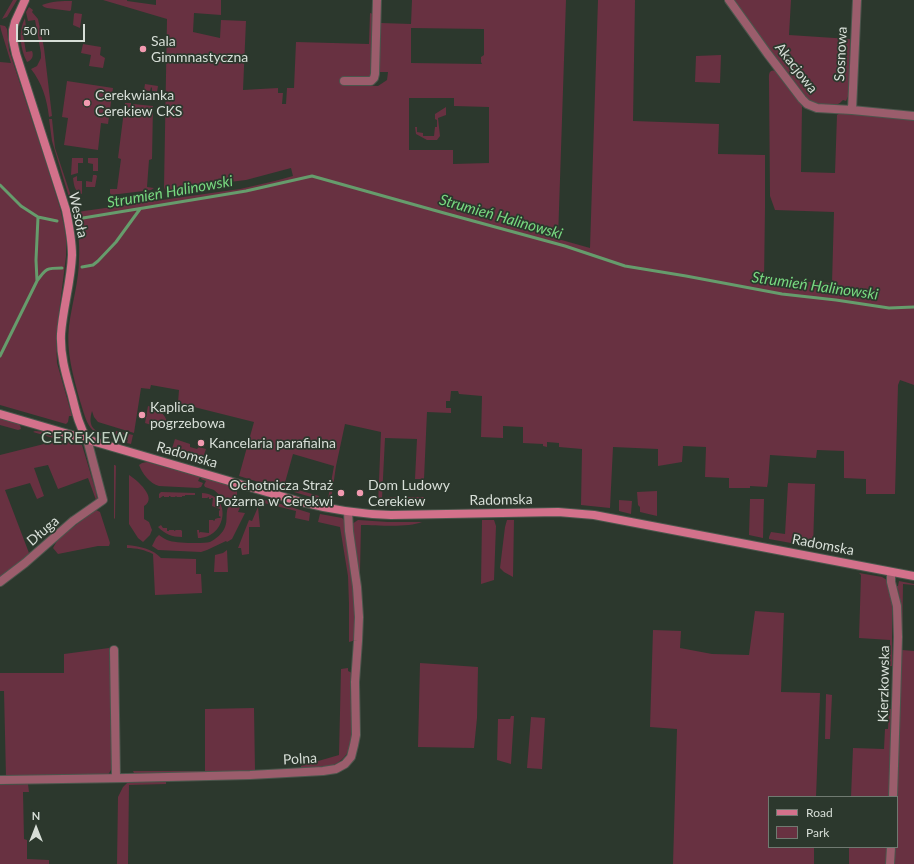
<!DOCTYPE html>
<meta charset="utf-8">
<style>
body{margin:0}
#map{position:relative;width:914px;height:864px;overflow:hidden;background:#2c382d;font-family:Lato,sans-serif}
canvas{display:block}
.legend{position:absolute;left:768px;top:796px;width:130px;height:52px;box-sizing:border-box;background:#2c382d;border:1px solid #707a71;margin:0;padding:5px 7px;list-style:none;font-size:12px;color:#d7ded7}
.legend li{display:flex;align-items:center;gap:8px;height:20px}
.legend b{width:20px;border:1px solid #707a71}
.north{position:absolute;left:16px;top:808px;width:40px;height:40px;-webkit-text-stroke:3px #2c382d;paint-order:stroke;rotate:0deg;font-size:11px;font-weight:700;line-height:16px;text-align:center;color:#d7ded7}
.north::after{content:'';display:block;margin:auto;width:14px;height:18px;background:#d7ded7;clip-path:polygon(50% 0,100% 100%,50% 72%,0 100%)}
.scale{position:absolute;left:16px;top:24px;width:69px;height:18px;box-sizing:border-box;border:2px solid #d7ded7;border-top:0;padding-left:5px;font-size:12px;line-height:14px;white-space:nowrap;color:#d7ded7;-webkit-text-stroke:3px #2c382d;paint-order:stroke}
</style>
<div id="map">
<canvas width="914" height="864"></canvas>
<ul class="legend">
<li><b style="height:5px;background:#d3718b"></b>Road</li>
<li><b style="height:11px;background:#683141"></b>Park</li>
</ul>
<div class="north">N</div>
<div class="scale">50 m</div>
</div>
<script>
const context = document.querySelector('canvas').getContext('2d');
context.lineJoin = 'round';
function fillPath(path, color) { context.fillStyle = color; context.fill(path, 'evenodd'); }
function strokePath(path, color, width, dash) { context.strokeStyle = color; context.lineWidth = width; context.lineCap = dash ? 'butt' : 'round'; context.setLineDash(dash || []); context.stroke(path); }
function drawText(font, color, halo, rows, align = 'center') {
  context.font = font + ' Lato,sans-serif'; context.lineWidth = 3.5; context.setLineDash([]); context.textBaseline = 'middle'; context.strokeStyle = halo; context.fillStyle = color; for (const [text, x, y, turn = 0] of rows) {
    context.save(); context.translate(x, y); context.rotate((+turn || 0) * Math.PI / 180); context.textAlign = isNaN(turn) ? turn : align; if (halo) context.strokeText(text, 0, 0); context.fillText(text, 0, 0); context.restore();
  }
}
const green = new Path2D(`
 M 13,0 L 17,0 L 7,17 L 2,19 Z
 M 103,0 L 127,0 L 127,1 L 156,5 L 156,0 L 221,0 L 221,15 L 194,13 L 193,32 L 220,38 L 221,20 L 246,21 L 243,90 L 278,88 L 278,93 L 283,93 L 282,104 L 286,104 L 287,88 L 294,88 L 296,42 L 369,44 L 370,13 L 373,14 L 372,71 L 371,76 L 368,78 L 344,85 L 378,86 L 387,80 L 388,72 L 379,72 L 381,23 L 411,24 L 412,0 L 566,0 L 558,239 L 590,248 L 598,0 L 635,0 L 633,121 L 719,124 L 718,154 L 765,155 L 765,208 L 764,281 L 766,280 L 832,283 L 834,212 L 775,210 L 770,196 L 769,81 C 769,75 768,69 776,71 L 802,106 L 801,172 L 835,173 L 837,115 L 841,112 L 914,119 L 914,385 L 900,380 L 898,385 L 895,494 L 866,494 L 866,479 L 844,478 L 844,451 L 817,450 L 816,458 L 770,455 L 768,482 L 767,487 L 750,486 L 750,488 L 729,488 L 729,478 L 705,477 L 706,447 L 683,446 L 682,462 L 658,466 L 658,449 L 613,447 L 610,508 L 581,505 L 582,449 L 559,447 L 559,443 L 547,442 L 547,447 L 543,446 L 543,444 L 523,443 L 523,427 L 503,426 L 503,438 L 481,437 L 482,396 L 459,394 L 458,391 L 451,391 L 450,401 L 446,401 L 446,408 L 451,408 L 451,413 L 427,412 L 424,479 L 415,479 L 417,439 L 385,438 L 382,498 L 399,497 L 399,505 L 378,505 L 381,432 L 345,424 L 336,466 L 331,500 L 328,499 L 334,466 L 293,454 L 284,486 L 290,488 L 288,491 L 239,476 L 254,422 L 178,403 L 179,390 L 151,385 L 150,389 L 141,388 L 134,433 L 98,422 L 94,417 L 92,411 C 87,428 95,432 111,437 L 110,439 C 87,432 87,422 80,401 C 73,375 66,352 69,326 C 72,303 79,281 79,259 C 80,244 78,228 74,213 L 84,211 L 240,189 L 275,181 L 293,176 L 291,168 L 246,180 L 165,190 L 164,187 L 167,19 ZM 411,28 L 484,29 L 484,55 L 481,57 L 481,62 L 482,64 L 411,63 ZM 409,98 L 454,98 L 454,106 L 489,107 L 489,163 L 453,164 L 453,150 L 409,150 Z
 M 733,0 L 791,0 L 789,35 L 850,39 L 849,94 L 846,101 L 843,100 C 841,102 840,103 838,104 C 832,106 817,104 811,103 L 741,13 Z
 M 72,1 L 71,10 L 70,11 L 47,8 L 44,7 L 42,5 C 52,1 62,1 72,1 Z
 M 29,7 L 33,10 L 32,12 L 38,19 L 44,48 L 52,116 L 49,117 C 47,99 42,83 31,69 L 37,66 L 41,58 L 41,53 L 35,20 L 28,21 L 26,12 Z
 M 75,13 L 82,14 L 80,28 L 73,25 L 74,14 Z
 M 25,18 L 26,28 L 22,29 L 26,52 L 32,51 C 34,56 32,60 27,62 C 20,48 18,32 25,18 Z
 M 0,25 L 5,26 L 7,29 L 9,50 L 45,160 L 60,208 L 64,226 L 66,240 L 66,256 L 56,337 L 57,363 L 72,416 L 69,416 L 68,422 L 66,424 L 0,405 L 0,62 L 11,63 L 1,30 Z
 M 83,44 L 101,47 L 100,55 L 105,58 L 103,68 L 89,66 L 91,55 L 81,53 Z
 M 721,55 L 720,83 L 695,82 L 696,56 Z
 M 67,81 L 113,88 L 108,124 L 101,123 L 98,150 L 64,145 L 68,118 L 62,117 Z
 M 145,84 L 158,86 L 157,92 L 152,91 L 152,88 L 151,87 L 150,91 L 144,90 Z
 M 125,103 L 131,103 L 131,106 L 133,106 L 133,104 L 153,106 L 152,159 L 149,160 L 147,187 L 154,188 L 151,190 L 111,195 L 110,193 L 110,189 L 117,189 L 121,159 L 118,158 Z
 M 446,107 L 446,115 L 438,118 L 440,136 L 437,140 L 427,140 L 416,134 L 415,127 L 417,127 L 417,132 L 423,133 L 423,136 L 434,136 L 435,127 L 437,127 L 437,120 L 435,119 L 435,114 Z
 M 49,119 L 52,119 L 55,148 L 72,199 L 81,200 L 72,200 L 69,197 L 52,141 Z
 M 72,158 L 83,158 L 83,163 L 78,163 L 78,173 L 71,175 Z
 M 88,158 L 98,158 L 98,171 L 93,171 L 93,164 L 88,163 Z
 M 93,175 L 96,175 L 97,176 L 95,187 L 86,187 L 86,181 L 92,182 Z
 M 77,176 L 77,181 L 82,181 L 82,194 C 74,191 74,185 73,178 Z
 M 148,406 C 160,409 169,416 167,430 L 145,423 Z
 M 0,419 L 7,420 L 19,424 L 20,425 L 21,429 L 18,430 L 0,425 Z
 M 35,431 L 46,432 L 82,445 L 96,492 L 97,498 L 96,500 L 88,478 L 58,489 L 48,465 L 34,468 L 44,496 L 37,499 L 30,483 L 5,490 L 29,553 C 44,541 60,530 71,516 L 72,518 L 0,580 L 0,455 L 60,440 L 33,432 Z
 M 116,431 L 133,435 L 131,444 L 127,443 L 128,440 L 124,439 L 123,442 L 114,439 Z
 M 175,439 L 190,444 L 190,447 L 197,449 L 199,447 L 206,449 L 201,464 L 170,455 Z
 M 147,462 L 200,477 L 198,481 L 203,483 L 201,487 L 198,488 L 159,486 C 150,484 142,473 139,465 L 142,463 Z
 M 114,465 L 115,465 L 116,466 L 115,518 L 114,519 Z
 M 129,475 C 137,480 158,498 144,506 L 144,519 L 149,522 L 152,530 L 150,535 L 143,542 L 138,538 L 129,524 Z
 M 202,477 L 234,487 L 237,490 L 237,495 C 233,498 230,502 225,500 L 214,490 L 205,487 L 204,485 L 206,481 L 201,479 Z
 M 788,483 L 815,484 L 813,547 L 769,539 L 769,537 L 771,532 L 785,534 Z
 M 295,489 L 319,496 L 318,499 L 294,492 Z
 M 657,491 L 657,516 L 640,512 L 640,507 L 638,505 L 637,492 Z
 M 161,492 L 195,493 L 195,495 L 185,495 L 185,496 L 182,496 L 182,497 L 177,497 L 176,496 L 175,497 L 171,497 L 170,496 L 169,496 L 169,497 L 164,497 L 164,496 L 163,496 L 160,498 L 159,498 L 159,494 Z
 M 202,493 C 233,495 227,538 198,538 L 197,530 L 199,530 L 199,533 L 200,532 L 209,533 L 209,520 L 213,520 L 214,521 L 215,520 L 215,519 L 218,518 L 220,518 L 221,517 L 219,516 L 219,511 L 220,510 L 220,509 L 212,506 L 213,498 L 211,498 L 211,499 L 209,499 L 209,497 L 207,498 L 202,498 Z
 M 407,497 L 424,497 L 424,505 L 407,505 Z
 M 239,499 C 243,503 240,507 238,512 L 245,513 L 232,539 L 227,542 L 226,541 L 207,550 L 201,552 L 158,550 L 152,546 L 156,538 L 159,535 C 162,537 166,540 170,541 C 177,543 203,544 210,542 C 216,539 223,533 225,527 C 228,521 225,511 229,506 C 231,503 236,501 239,499 Z
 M 750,499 L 764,499 L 763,538 L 749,535 Z
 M 264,500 L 271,501 L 310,513 L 309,521 L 295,518 L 296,511 L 264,503 Z
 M 619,500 L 632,501 L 631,514 L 619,511 Z
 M 258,507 L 260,527 L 249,527 L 249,554 L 242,555 L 241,548 L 238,548 L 249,520 L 252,521 Z
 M 96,510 L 100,512 L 110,543 L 109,546 L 98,546 L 58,554 L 53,548 L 58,539 L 94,511 Z
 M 320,514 L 342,518 L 344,520 L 345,524 L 353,574 L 356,640 L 349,642 L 349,604 L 348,576 L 340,527 L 318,522 Z
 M 358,520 L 388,522 L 422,522 C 408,528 377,525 361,525 L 360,572 L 358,581 L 352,524 Z
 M 482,520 L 494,520 L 496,526 L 494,580 L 481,584 Z
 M 507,520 L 514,520 L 513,577 L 504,572 L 500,568 L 505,527 Z
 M 161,525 L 163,528 L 167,528 L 167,531 L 169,531 L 169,530 L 174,530 L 174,531 L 176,530 L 181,530 L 182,531 L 182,537 C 172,537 165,534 158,527 Z
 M 127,545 C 139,546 153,549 161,558 L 196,559 L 196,574 L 201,574 L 202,593 L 155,595 L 153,554 C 145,550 137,548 127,548 Z
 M 227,550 L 228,572 L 214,572 L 215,555 L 223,553 Z
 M 859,573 L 882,577 L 887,580 L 892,601 L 892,666 L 890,666 L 890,640 L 859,638 L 861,575 Z
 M 899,581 L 914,584 L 914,585 L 903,584 L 902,650 L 914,651 L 914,864 L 893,864 L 894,847 L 897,847 L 897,797 L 900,651 L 900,599 L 898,590 L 896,586 L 898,586 Z
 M 755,611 L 784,613 L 781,692 L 820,693 L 816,797 L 769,797 L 769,847 L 814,847 L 814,864 L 673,864 L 677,729 L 650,727 L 653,630 L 681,631 L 680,648 L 712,654 L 749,655 Z
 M 109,648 L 113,764 L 112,768 L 108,775 L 6,777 L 4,691 L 0,691 L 0,673 L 64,673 L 64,654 Z
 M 420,663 L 478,667 L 477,718 L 474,748 L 418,747 Z
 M 348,668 L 348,671 L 352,673 C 350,688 351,703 352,719 C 352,727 353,736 351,744 C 349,753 341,763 331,766 C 323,768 310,767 301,768 L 301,766 L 339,755 L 341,669 Z
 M 826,694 L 832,695 L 830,739 L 825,739 Z
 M 254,708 L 255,771 L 135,775 L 133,771 L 205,771 L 205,709 Z
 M 889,709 L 892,709 L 889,797 L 851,797 L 853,748 L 884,749 L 885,729 L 888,729 Z
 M 511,716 L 514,716 L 511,764 L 497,760 L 498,719 L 510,719 Z
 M 531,717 L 545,718 L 542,769 L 527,768 Z
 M 129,781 L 166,781 L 166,784 L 129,785 L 128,864 L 117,864 L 118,797 L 123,787 Z
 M 28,784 L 29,792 L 23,792 L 24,839 L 27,840 L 27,859 L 49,860 L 49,864 L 0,864 L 0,785 Z
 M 849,847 L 887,847 L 886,864 L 849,864 Z`);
const stream = new Path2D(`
 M 0,185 L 21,206 L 38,217 L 57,221
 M 83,218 L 246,191 L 312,176 L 444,213 L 565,246 L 625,266 L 686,276 L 782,294 L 836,300 L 889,308 L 914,307
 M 82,267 L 93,265 L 98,261 L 116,242 L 140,209
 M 37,281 C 46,268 47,268 62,268
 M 0,356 L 37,281 L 36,260 L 38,217`);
const street = new Path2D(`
 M 729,0 L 767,53 L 802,99 L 807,104 L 817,108 L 852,110 L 914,116
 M 344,81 L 371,81 L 374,78 L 375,74 L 377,0
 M 852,110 L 857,0
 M 891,572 L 891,582 L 897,606 L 898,637 L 896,703 L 893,797
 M 0,582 L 25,563 L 73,521 L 103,500 L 87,439
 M 114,650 L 116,778
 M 0,780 L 127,778 L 250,775 L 323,771 L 336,769 L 345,764 L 351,757 L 354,745 L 356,735 L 355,682 L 358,641 L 359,617 L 357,587 L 349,531 L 348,512
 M 890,864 L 891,847`);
const secondary = new Path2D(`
 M 25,0 L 15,22 L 13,30 L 13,40 L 16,54 L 66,210 C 69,225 72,240 72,255 C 71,282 63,307 61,334 C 60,356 66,375 72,396 C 76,412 79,426 87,439
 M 0,414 L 301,502 C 332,510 359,514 391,515 L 558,512 L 594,515 L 914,576`);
const markers = [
 [143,49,4,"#f29ab0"],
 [87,103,4,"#f29ab0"],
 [142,415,4,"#f29ab0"],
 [201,443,4,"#f29ab0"],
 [341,493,4,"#f29ab0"],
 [360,493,4,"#f29ab0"]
];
const poiNames = [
 ["Sala",151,41],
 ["Gimmnastyczna",151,57],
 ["Cerekwianka",95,95],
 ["Cerekiew CKS",95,111],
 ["Kaplica",150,407],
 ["pogrzebowa",150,423],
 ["Kancelaria parafialna",209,443],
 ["Ochotnicza Straż",333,485,"right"],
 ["Pożarna w Cerekwi",333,501,"right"],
 ["Dom Ludowy",368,485],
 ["Cerekiew",368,501]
];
const streetNames = [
 ["Sosnowa",841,54,-87],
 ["Akacjowa",796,68,52],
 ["Wesoła",78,215,78],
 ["Radomska",187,455,16],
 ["Radomska",501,500,-1],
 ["Długa",43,531,-41],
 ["Radomska",823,545,11],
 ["Kierzkowska",884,684,-89],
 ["Polna",300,759,-3]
];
const waterNames = [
 ["Strumień Halinowski",170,192,-10],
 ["Strumień Halinowski",501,217,16],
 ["Strumień Halinowski",815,286,8]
];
const quarterNames = [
 ["CEREKIEW",85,438]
];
fillPath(green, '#683141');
strokePath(stream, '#669c6c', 3);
strokePath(street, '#4b564c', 10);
strokePath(secondary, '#4b564c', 10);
strokePath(street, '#9b5d6c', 8);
strokePath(secondary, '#d3718b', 8);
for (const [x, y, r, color] of markers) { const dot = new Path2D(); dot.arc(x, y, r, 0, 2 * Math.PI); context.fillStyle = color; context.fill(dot); strokePath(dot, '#2c382d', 1.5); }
drawText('14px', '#d7ded7', '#2c382d', poiNames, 'left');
drawText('14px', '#d7ded7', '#2c382d', streetNames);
drawText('italic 15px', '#78d980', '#2c382d', waterNames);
context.letterSpacing = '1px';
drawText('16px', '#c1d0c1', '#2c382d', quarterNames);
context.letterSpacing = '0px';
</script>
